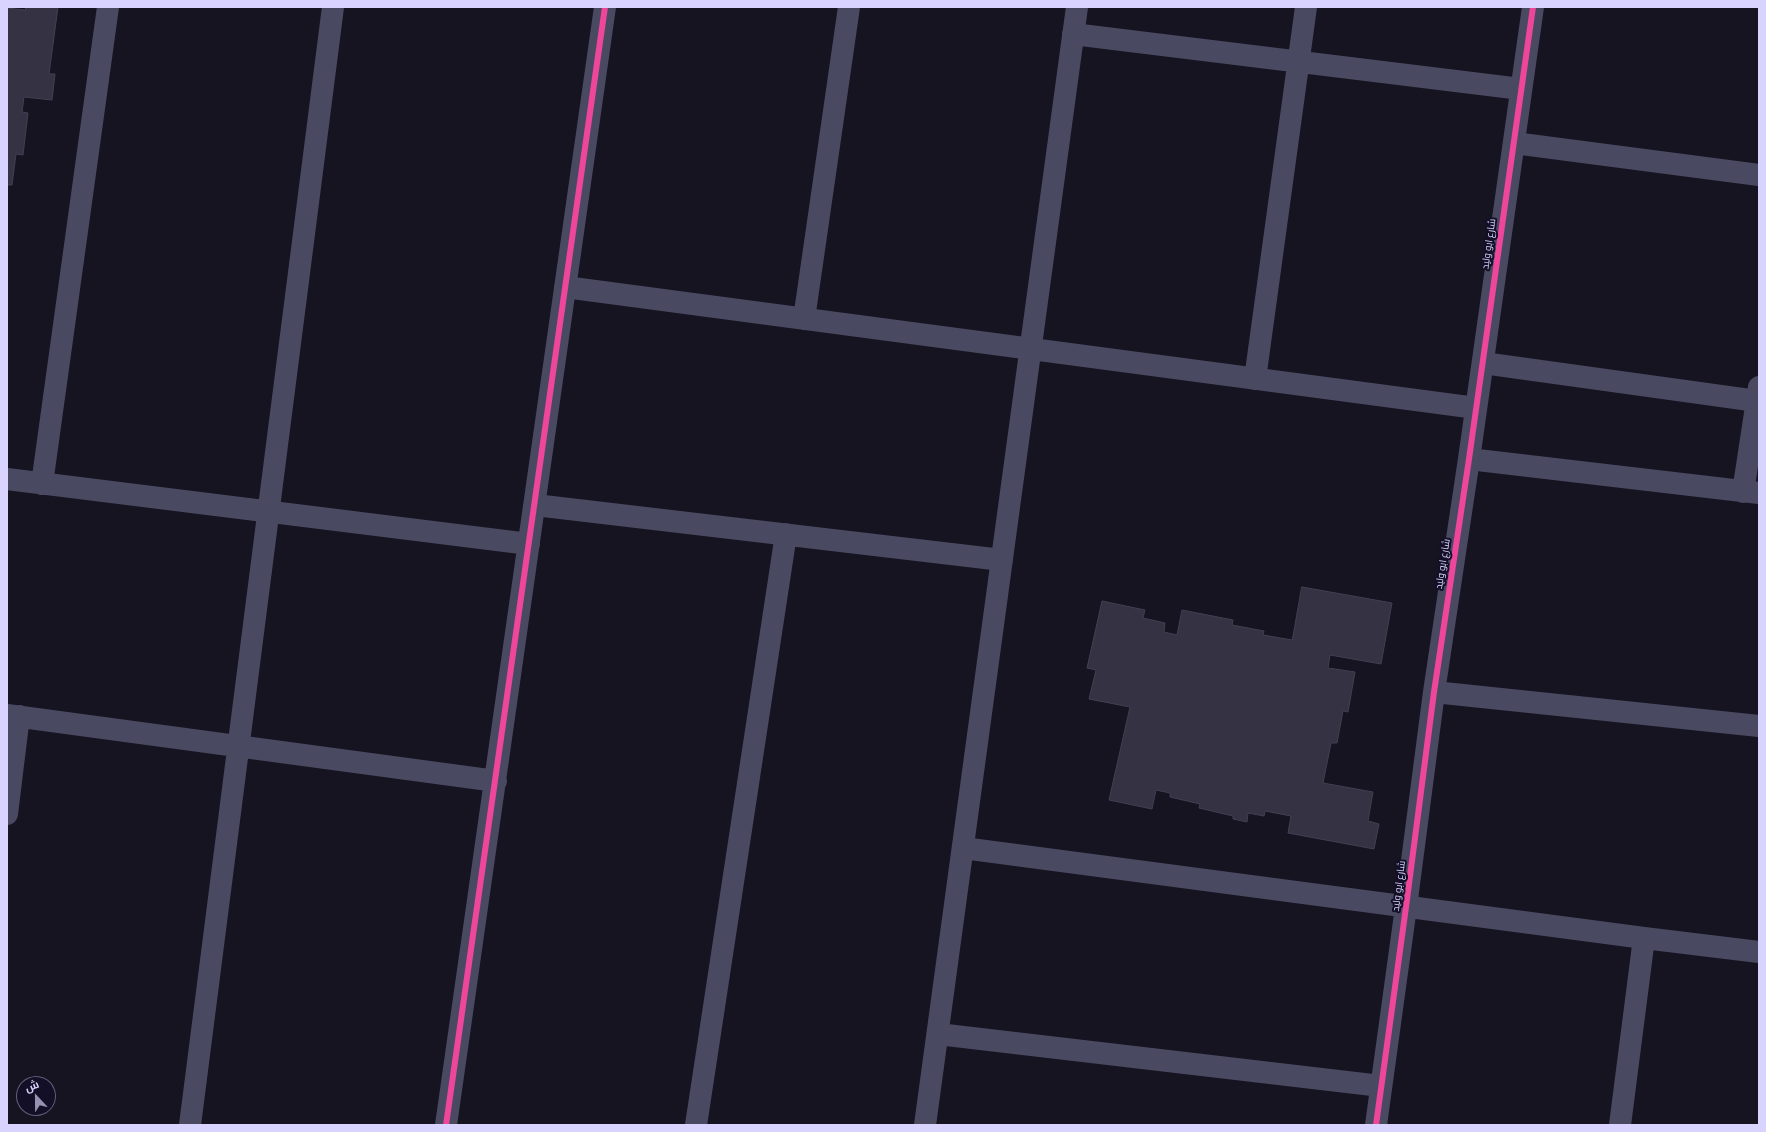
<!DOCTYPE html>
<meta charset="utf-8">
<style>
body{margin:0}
#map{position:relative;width:1766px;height:1132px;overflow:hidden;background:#161421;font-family:Manrope,Cairo,sans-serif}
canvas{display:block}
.frame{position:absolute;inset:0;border:8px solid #d9d4ff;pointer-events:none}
.north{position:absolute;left:16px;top:1076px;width:40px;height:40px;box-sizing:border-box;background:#130f26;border:1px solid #625e7d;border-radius:50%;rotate:338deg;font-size:11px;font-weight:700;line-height:16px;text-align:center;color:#d9d4ff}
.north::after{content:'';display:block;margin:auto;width:14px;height:18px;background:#9591b1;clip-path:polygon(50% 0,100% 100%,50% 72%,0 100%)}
</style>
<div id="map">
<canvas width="1766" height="1132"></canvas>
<div class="frame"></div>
<div class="north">ش</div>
</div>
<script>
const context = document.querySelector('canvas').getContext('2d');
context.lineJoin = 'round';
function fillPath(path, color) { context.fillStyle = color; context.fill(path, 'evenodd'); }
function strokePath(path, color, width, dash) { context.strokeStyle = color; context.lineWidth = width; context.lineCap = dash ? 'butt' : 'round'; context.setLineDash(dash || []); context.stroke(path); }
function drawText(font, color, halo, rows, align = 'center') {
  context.font = font + ' Manrope,Cairo,sans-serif'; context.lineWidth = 4; context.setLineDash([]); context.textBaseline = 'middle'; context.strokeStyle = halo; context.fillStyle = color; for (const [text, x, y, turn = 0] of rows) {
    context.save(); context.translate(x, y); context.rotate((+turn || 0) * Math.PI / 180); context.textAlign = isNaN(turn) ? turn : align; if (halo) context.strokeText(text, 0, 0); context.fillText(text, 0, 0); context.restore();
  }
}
const building = new Path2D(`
 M 26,7 L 58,7 L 49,74 L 55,74 L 52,100 L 24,97 L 22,112 L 28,113 L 23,155 L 16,154 L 12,185 L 7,185 L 7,8 L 25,10 Z
 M 1302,587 L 1392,603 L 1381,664 L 1330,655 L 1328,668 L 1355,672 L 1348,712 L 1343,711 L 1337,743 L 1331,743 L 1323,783 L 1373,792 L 1368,821 L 1379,824 L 1374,849 L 1288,833 L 1291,816 L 1265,811 L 1264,816 L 1248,813 L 1247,822 L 1233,819 L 1233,816 L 1199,808 L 1200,804 L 1170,797 L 1170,793 L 1156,790 L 1152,809 L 1109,800 L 1130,707 L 1089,699 L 1096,670 L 1087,668 L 1102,601 L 1145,610 L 1143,618 L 1165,623 L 1164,632 L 1177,635 L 1182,610 L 1233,620 L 1232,625 L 1264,631 L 1263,635 L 1292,640 Z`);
const street = new Path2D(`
 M 1073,34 L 1521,89
 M 1514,143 L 1759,175
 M 565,287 L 1476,408
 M 804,319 L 849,7
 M 1483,363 L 1757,401
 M 1255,379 L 1306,7
 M 1469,459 L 1759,493
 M 7,479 L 529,544
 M 42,484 L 108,7
 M 1743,492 L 1759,387
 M 535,505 L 1002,560
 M 1434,692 L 1759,726
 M 7,715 L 496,781
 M 7,814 L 19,716
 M 963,848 L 1644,938 L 1759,952
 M 938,1034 L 1381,1086
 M 190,1125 L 333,7
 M 446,1125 L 605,7
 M 696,1125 L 786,534
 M 925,1125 L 1077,7
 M 1376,1125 L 1406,907 L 1434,692 L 1469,459 L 1533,7
 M 1620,1125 L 1644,938`);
const cycleway = new Path2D(`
 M 446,1125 L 605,7
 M 1376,1125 L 1406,907 L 1434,692 L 1469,459 L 1533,7`);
const streetNames = [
 ["شارع ابو وليد",1489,244,-82],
 ["شارع ابو وليد",1443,564,-81],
 ["شارع ابو وليد",1399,886,-83]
];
fillPath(building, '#343243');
strokePath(building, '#433f54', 1);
strokePath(street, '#4a4962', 22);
strokePath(cycleway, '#ed469a', 6);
drawText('10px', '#d9d4ff', '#130f26', streetNames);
</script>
